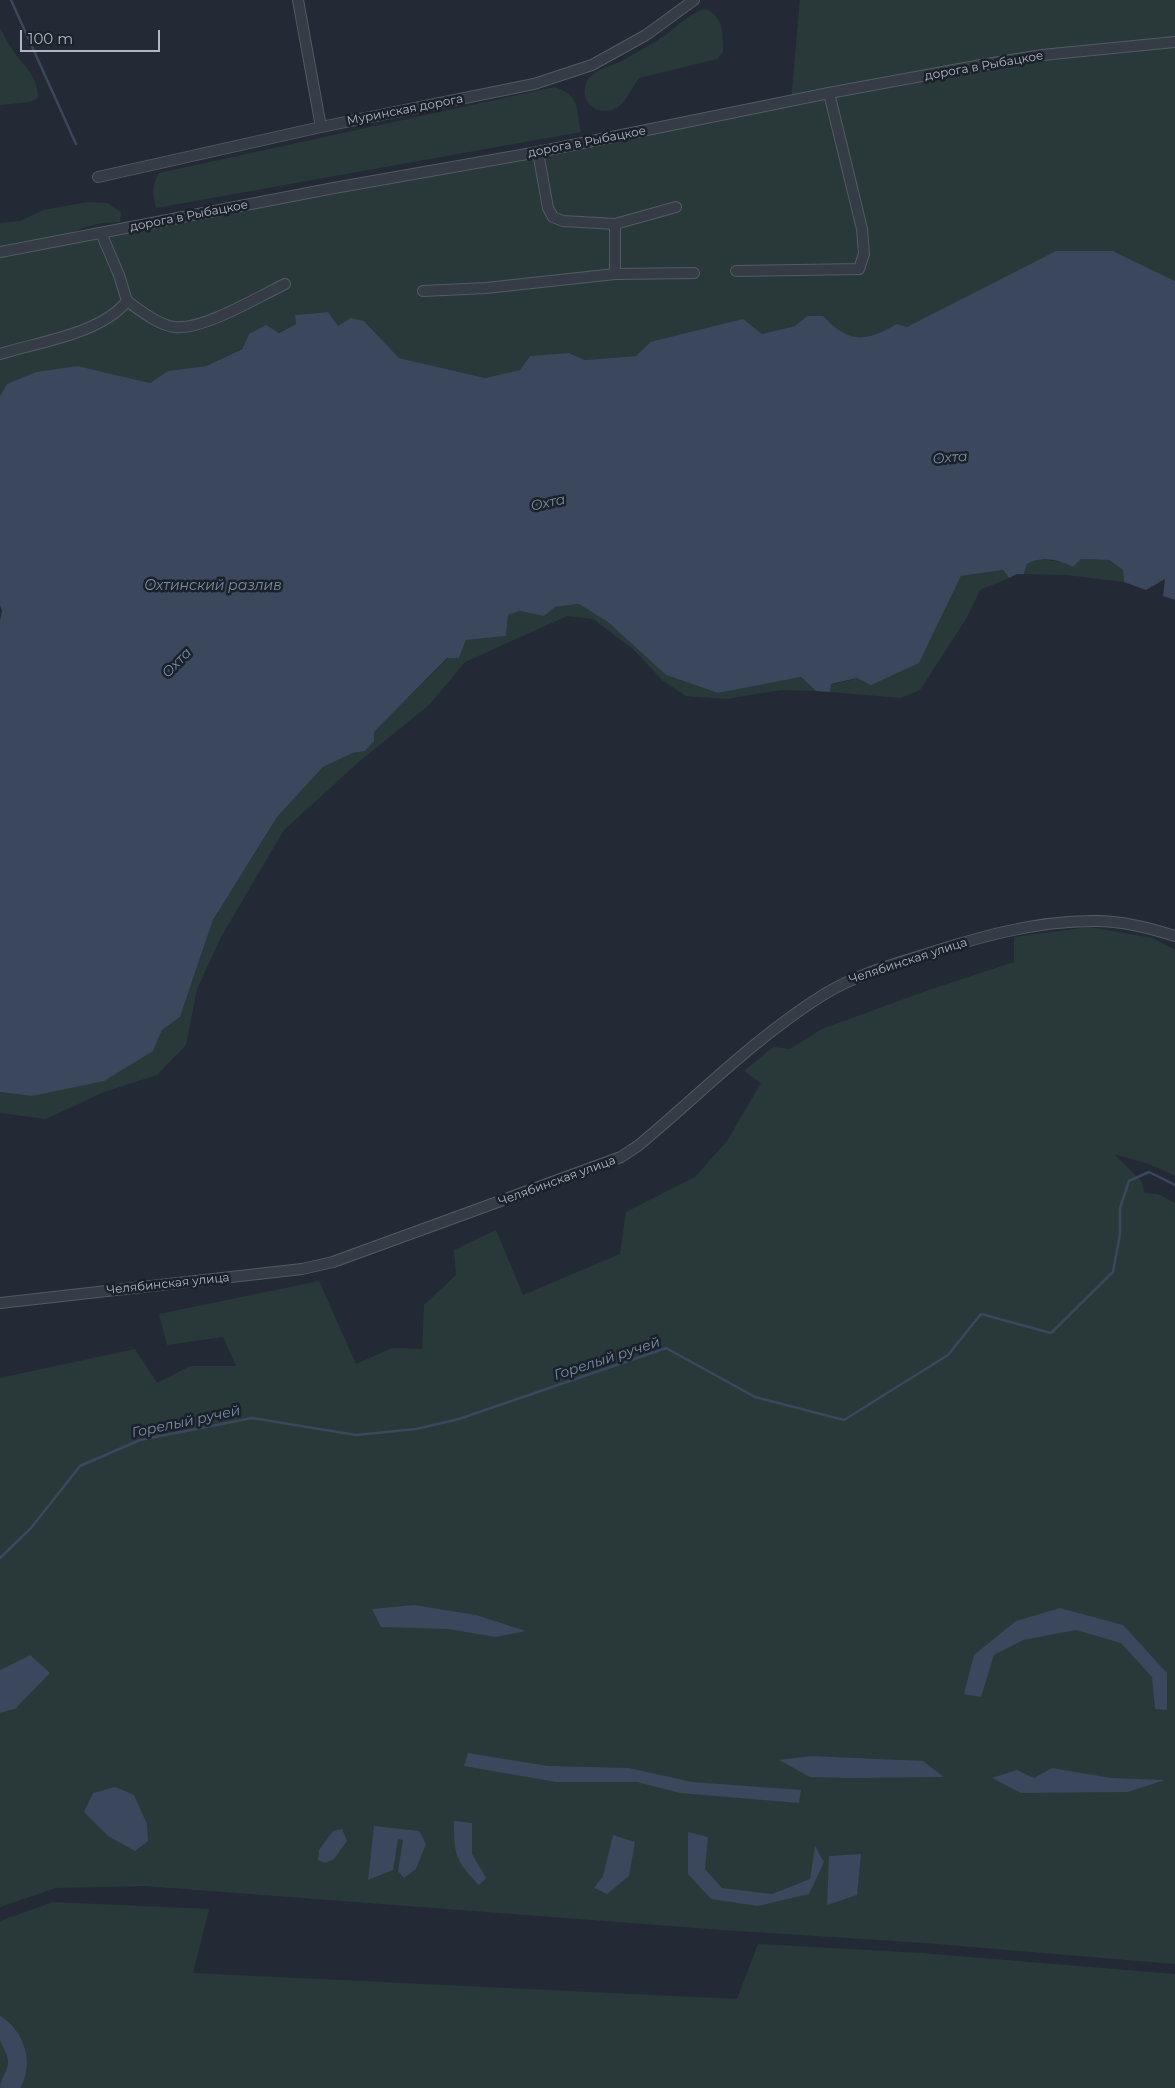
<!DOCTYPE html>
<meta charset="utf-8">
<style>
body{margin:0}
#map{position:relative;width:1175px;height:2088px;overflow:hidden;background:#232a35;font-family:Montserrat,sans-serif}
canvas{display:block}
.scale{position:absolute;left:20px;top:30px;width:140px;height:22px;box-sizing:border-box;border:2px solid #b0b7c2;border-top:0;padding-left:6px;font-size:15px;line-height:18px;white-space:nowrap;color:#b0b7c2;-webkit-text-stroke:4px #1b212a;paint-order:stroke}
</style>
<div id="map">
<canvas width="1175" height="2088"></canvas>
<div class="scale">100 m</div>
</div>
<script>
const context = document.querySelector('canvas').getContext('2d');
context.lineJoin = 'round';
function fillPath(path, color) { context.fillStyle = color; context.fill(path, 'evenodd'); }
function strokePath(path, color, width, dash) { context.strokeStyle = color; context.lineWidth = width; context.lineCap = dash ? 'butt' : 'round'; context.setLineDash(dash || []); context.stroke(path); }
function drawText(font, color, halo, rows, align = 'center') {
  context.font = font + ' Montserrat,sans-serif'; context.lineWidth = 5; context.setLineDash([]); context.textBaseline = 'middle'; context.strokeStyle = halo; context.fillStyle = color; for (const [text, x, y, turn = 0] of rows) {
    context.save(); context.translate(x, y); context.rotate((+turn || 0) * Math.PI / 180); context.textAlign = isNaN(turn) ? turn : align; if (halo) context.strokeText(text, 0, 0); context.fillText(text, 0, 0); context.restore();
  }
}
const green = new Path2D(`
 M 800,0 L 1175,0 L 1175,281 L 1113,251 L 907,327 L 897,324 C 864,342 850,344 822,316 L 807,316 L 795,326 L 762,334 L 650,342 L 636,356 L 585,360 L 569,353 L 520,370 L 485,378 L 399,358 L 364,321 L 338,326 L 328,312 L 295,315 L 296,324 L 278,333 L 249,334 L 242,348 L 206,366 L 168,371 L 150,383 L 78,366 L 7,384 L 0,396 L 0,256 L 791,101 Z
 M 705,9 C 724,16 723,35 723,52 L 717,59 L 639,78 C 633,86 627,100 619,106 C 601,119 579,104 586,84 C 591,69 611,67 624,60 C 638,51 653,44 667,34 C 680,24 690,13 705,9 Z
 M 0,28 C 4,35 8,43 12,49 C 24,67 38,75 38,98 L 30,102 L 0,105 Z
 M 555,87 C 580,96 576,107 581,132 L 156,208 C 152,193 152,186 159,173 Z
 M 88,202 L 107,203 L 121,212 L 120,222 L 102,223 L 82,228 L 63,237 L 0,249 L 0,223 L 20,221 L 43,210 Z
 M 1038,559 L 1062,562 L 1073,567 L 1081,559 L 1109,560 L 1123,570 L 1124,582 L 1067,575 L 1024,574 L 1027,564 Z
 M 1003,570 L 1009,578 L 980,590 L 966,619 L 920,690 L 901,698 L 830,692 L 830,685 L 919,663 L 961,576 Z
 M 579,604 L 609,623 L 666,675 L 718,693 L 801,677 L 816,691 L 781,690 L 726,699 L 686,696 L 663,681 L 633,649 L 593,619 L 567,616 L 465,662 L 429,705 L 361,760 L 284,830 L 221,937 L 197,989 L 186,1045 L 157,1075 L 104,1092 L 46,1119 L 0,1113 L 0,1092 L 32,1096 L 153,1051 L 162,1030 L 180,1017 L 213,920 L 277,817 L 323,767 L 353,753 L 365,751 L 374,732 L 448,658 L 459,658 L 466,640 L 506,636 L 508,615 L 520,611 L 544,616 L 555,607 Z
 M 1090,927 L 1152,938 L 1175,950 L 1175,1176 L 1149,1164 L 1114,1154 L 1142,1182 L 1144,1193 L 1158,1194 L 1175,1203 L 1175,1964 L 925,1943 L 723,1930 L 145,1886 L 56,1888 L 0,1907 L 0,1713 L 15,1709 L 30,1655 L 0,1670 L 0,1378 L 135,1349 L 157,1383 L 190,1366 L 236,1366 L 223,1337 L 167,1345 L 159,1314 L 319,1281 L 356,1364 L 392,1348 L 422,1349 L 424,1305 L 456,1275 L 454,1250 L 496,1230 L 523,1295 L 620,1254 L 626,1212 L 695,1177 L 727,1141 L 761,1083 L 744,1071 L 773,1047 L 790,1049 L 822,1029 L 926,991 L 1014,962 L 1014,937 Z
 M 53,1902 L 209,1909 L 193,1973 L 737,1999 L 758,1944 L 921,1953 L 1175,1974 L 1175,2088 L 0,2088 L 0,1921 Z`);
const water = new Path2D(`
 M 1056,251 L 1113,251 L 1175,281 L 1175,600 L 1163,596 L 1165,579 L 1146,590 L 1124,582 L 1123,570 L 1109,560 L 1081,559 L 1073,567 C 1057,559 1042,556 1027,564 L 1024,574 L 1017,574 L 1009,578 L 1003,570 L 961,576 L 919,663 L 871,685 L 857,678 L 831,684 L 830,692 L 816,691 L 801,677 L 718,693 L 666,675 L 609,623 L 579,604 L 555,607 L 544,616 L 520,611 L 508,615 L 506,636 L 466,640 L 459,658 L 447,658 L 374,732 L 374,741 L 365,751 L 353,753 L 323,767 L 277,817 L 213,920 L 180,1017 L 162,1030 L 153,1051 L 104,1081 L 32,1096 L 0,1092 L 0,621 L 2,611 L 0,605 L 0,396 L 7,384 L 36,372 L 78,366 L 150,383 L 168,371 L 206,366 L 242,349 L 249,334 L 266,325 L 279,333 L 296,324 L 295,315 L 328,312 L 338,326 L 351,318 L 364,321 L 399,358 L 485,378 L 520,370 L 530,356 L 569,353 L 585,360 L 636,356 L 650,342 L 743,319 L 762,334 L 795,326 L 807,316 L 823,316 C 850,344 864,342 897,324 L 907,327 Z
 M 414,1605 L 476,1615 L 526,1631 L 496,1637 L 448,1629 L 381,1627 L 372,1609 Z
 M 1060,1608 L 1123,1625 L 1167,1673 L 1167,1710 L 1155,1709 L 1152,1677 L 1121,1643 L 1076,1630 L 1023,1640 L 994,1655 L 981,1697 L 964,1694 L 974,1655 L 1016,1621 Z
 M 30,1655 L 50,1673 L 15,1709 L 0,1713 L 0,1670 Z
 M 468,1753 L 548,1766 L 629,1768 L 692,1782 L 801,1790 L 799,1803 L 680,1793 L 637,1782 L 556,1782 L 464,1766 Z
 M 811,1756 L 923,1761 L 944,1777 L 850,1778 L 810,1777 L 779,1760 Z
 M 1052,1768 L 1111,1778 L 1165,1780 L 1128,1792 L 1021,1793 L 992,1778 L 1017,1770 L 1034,1778 Z
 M 115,1787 L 134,1795 L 147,1824 L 148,1841 L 135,1851 L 108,1836 L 84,1812 L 93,1793 Z
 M 454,1821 L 472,1823 L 472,1854 L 486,1878 L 479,1885 C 455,1860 454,1855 454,1821 Z
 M 374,1826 L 419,1831 L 426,1844 L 416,1869 L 404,1878 L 398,1871 L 403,1840 L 398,1839 L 393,1870 L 368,1880 Z
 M 342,1829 L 347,1841 L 334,1859 L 326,1863 L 318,1860 L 319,1850 L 333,1831 Z
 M 688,1832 L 708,1837 L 705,1869 L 722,1888 L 772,1894 L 810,1879 L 815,1846 L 824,1862 L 809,1894 L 758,1906 L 711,1899 L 688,1874 Z
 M 613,1835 L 635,1842 L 629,1876 L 607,1894 L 594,1888 L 603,1876 Z
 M 861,1854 L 857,1895 L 827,1905 L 829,1856 Z
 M 0,2016 C 24,2030 35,2063 20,2088 L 0,2088 C 0,2079 8,2072 8,2062 C 8,2053 2,2047 0,2040 C 0,2033 0,2023 0,2016 Z`);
const stream = new Path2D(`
 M 11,0 L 76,144
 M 0,1558 L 31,1528 L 80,1466 L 140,1440 L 252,1418 L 356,1435 L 416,1429 L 459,1419 L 666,1348 L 755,1397 L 844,1420 L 948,1355 L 981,1314 L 1051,1333 L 1113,1272 L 1120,1234 L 1120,1208 L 1129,1181 L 1149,1172 L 1175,1185`);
const minor = new Path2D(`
 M 298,0 L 321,127
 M 538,152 L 548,208 L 553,217 L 563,221 L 615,224 L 676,207
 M 98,177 L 321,127 L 534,84 L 592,65 L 646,35 L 694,0
 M 615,224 L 615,274
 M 101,233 L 119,275 L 127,301
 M 0,252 L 334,188 L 538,152 L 829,93 L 981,65 L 1042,55 L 1175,42
 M 736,271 L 859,269 L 864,254 L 862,229 L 829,93
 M 423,291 L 486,288 L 615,274 L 694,273
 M 0,354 C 38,342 101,334 127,301 C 140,310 158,325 174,327 C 202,331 258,297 285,284
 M 0,1303 L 302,1269 L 333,1262 L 621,1157 L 639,1145 C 699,1095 756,1037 823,995 C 852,977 884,967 917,957 C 975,938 1036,920 1097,921 C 1124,921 1150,928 1175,936`);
const streetNames = [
 ["дорога в Рыбацкое",984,66,-10],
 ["Муринская дорога",405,110,-11],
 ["дорога в Рыбацкое",587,142,-11],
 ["дорога в Рыбацкое",189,216,-11],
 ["Челябинская улица",908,961,-18],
 ["Челябинская улица",557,1181,-20],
 ["Челябинская улица",168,1284,-6]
];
const waterNames = [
 ["Охта",950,458,-5],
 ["Охта",548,503,-12],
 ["Охтинский разлив",213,586],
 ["Охта",177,663,-46],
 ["Горелый ручей",607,1359,-18],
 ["Горелый ручей",186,1422,-12]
];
fillPath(green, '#29393a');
fillPath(water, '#3a475c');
strokePath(stream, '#3a475c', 2.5);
strokePath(minor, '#535a63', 12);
strokePath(minor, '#363c45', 10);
drawText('12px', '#b0b7c2', '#1b212a', streetNames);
drawText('italic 14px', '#7c8da7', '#1b212a', waterNames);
</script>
